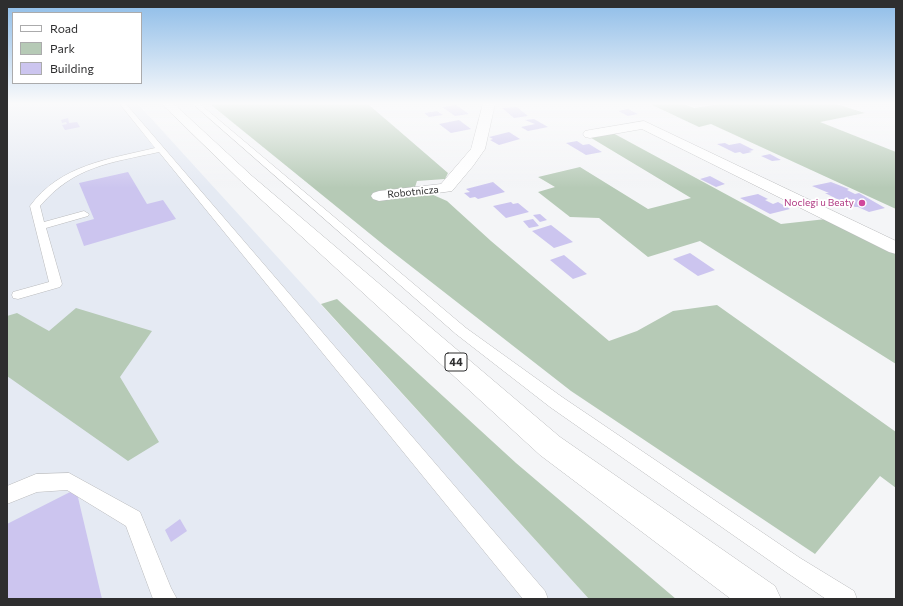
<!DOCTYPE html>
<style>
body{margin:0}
#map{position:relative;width:903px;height:606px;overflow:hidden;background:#f4f5f7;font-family:Commissioner,sans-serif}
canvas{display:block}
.frame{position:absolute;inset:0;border:8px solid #2e2e2f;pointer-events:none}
.legend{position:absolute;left:12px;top:12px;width:130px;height:72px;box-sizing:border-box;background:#fff;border:1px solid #ababac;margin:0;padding:5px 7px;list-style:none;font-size:12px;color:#2e2e2f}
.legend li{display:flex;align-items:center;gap:8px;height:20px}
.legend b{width:20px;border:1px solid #ababac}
</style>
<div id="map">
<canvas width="903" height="606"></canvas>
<div class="frame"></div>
<ul class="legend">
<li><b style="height:5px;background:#fff"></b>Road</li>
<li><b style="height:11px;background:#b6cab6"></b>Park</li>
<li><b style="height:11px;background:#ccc5ef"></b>Building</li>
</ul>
</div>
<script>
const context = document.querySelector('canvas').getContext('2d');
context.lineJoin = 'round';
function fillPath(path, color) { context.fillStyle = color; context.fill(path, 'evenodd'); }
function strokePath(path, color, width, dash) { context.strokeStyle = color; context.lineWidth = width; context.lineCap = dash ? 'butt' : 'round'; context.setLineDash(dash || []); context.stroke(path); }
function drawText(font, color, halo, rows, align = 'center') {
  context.font = font + ' Commissioner,sans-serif'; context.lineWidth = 3.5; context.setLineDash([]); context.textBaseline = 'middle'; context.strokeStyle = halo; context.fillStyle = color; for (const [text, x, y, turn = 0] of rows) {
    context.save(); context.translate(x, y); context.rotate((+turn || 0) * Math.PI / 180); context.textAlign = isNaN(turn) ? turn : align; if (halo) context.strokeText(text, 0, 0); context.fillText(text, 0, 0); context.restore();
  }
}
const built = new Path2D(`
 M 7,104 L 138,104 L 589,599 L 7,599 Z`);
const green = new Path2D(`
 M 210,104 L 368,104 L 448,173 L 445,179 L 417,181 L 415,187 L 447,201 L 491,241 L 609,341 L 637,331 L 673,311 L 717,305 L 896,432 L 896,488 L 880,476 L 815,554 L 571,391 L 385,246 Z
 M 650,104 L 684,104 L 694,108 L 720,104 L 837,104 L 865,113 L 820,122 L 896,152 L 896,209 L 711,124 L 699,127 Z
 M 611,132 L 781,224 L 826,219 L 896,254 L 896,364 L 700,241 L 648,257 L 599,218 L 570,217 L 538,192 L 555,187 L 538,177 L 580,167 L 648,209 L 691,198 L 588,136 Z
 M 337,299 L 516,463 L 676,599 L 589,599 L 321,304 Z
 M 76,308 L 152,331 L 120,377 L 159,442 L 128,461 L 7,376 L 7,316 L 17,313 L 49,331 Z`);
const building = new Path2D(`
 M 456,105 L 469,114 L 455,116 L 442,107 Z
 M 517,107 L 528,116 L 514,118 L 502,108 Z
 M 628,109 L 638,114 L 628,116 L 618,111 Z
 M 437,111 L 443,115 L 429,117 L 424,113 Z
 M 68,118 L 69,123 L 77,122 L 80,127 L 65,130 L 62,125 L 67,124 L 66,122 L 62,123 L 61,120 Z
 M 534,119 L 548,127 L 528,131 L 521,127 L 535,124 L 525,120 Z
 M 459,120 L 471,129 L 451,133 L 439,124 Z
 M 509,132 L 520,139 L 499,145 L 490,140 L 493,139 L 489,137 Z
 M 577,141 L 583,145 L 589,144 L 602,152 L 586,155 L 566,143 Z
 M 725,143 L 729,145 L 740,143 L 754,150 L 749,151 L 752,152 L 743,154 L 740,152 L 735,153 L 717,144 Z
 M 770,154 L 781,160 L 772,161 L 761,156 Z
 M 128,172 L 147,204 L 163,200 L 176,219 L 84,246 L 76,224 L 94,219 L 79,183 Z
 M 710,176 L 725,184 L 716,187 L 700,179 Z
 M 493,182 L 505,192 L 478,199 L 475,197 L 470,198 L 464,193 L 470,192 L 466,189 Z
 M 831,182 L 849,189 L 847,190 L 855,194 L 859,193 L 885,208 L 869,212 L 858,207 L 855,207 L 848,204 L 851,204 L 842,199 L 839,200 L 825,193 L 829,193 L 812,186 Z
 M 758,194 L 768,199 L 765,200 L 773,204 L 778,202 L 790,209 L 770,214 L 740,198 Z
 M 511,202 L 513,204 L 518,203 L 529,212 L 506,218 L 493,206 Z
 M 540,214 L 547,220 L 540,222 L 533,215 Z
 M 533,219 L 539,226 L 529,228 L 523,221 Z
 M 551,225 L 573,242 L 554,248 L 532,231 Z
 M 690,253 L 715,270 L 698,276 L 673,259 Z
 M 564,255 L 587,274 L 573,279 L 550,260 Z
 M 76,489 L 102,599 L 7,599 L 7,524 Z
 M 180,519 L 187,531 L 171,542 L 165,530 Z`);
const lane = new Path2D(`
 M 120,104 L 126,104 L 545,591 L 548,599 L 523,599 L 159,152 C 110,163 74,166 40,206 L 44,222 L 84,211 L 89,214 L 88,216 L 46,228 L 62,284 L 60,287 L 18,299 L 13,298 L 12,295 L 13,292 L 49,282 L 30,206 C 60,165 109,159 155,148 Z
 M 193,104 L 200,104 L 466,328 L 562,397 L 800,558 L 854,591 L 857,599 L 826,599 L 786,572 L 550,407 L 456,334 Z
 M 69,473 L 140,512 L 171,588 L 177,599 L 153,599 L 126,526 L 67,490 L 37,492 L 7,504 L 7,486 L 36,474 Z`);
const street = new Path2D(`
 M 483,104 L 495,104 L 485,149 L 473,166 L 452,191 L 379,201 L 373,199 L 371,196 L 373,193 L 379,191 L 441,184 L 471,149 Z
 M 644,121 L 896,241 L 896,254 L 889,252 L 642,129 L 590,138 L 585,137 L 583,134 L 585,131 L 590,130 Z`);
const primary = new Path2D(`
 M 162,104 L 174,104 L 252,176 L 560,437 L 775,586 L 781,599 L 731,599 L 540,455 L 242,182 Z`);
const markers = [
 [862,203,4,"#d1479c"]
];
const farStreetnames = [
 ["Robotnicza",413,192,-6]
];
const farHotelnames = [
 ["Noclegi u Beaty",854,203]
];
const shields = [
 [456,362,22]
];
const shieldNames = [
 ["44",456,362]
];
fillPath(built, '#e5eaf3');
fillPath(green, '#b6cab6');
fillPath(building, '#ccc5ef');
strokePath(lane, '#babbbd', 1);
strokePath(street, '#babbbd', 1);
strokePath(primary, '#babbbd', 1);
fillPath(lane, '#fff');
fillPath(street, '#fff');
fillPath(primary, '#fff');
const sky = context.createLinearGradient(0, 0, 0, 188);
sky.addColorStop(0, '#8dbce8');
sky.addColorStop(0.55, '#fafafb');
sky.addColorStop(1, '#fafafb00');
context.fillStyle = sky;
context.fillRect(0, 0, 903, 188);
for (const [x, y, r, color] of markers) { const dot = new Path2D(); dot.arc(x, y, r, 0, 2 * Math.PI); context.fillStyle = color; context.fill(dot); strokePath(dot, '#fff', 1.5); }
drawText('10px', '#2e2e2f', '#fff', farStreetnames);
drawText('10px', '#b23c85', '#fff', farHotelnames, 'right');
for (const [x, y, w] of shields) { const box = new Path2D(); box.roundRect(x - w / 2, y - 9, w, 18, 3); context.fillStyle = '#fff'; context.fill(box); strokePath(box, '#2e2e2f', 1); }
drawText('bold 11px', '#2e2e2f', null, shieldNames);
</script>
